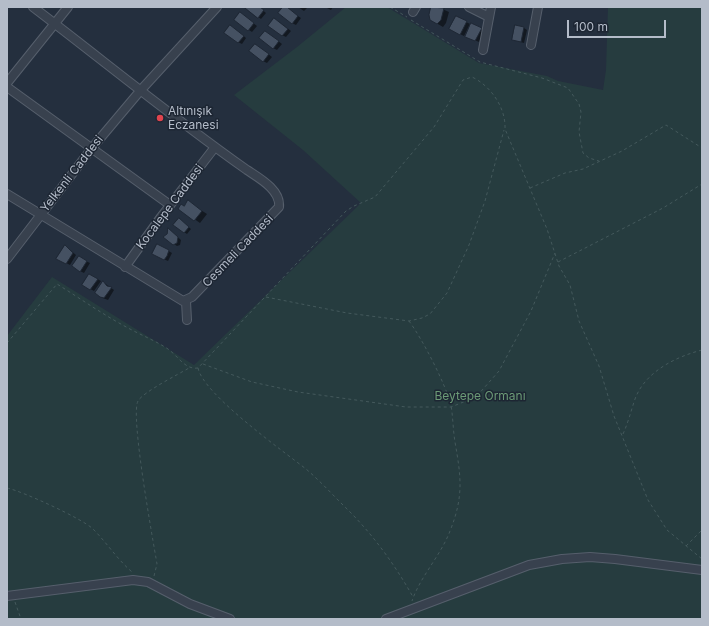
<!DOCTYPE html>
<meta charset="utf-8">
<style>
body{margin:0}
#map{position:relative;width:709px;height:626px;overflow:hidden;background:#242f3e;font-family:Inter,sans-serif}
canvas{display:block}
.frame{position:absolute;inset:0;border:8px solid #b4bcc9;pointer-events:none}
.scale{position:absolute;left:567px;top:20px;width:99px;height:18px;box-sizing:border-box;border:2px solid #b4bcc9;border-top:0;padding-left:5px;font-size:12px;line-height:14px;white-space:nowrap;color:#b4bcc9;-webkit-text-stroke:3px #1d2633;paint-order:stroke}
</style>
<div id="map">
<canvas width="709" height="626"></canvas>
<div class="frame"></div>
<div class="scale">100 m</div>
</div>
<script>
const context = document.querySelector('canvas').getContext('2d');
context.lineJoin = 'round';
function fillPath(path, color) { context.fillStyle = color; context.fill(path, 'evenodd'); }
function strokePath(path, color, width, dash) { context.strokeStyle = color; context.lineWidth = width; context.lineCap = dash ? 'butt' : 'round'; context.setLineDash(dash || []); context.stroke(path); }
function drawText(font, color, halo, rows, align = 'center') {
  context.font = font + ' Inter,sans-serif'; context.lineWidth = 3; context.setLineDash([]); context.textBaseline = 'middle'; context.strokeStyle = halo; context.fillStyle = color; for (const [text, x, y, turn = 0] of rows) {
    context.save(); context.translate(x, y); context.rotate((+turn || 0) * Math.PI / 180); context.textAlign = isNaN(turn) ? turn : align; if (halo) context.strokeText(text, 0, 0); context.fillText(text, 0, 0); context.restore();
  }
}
const green = new Path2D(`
 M 346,7 L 387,7 L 479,63 L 547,76 L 558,81 L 603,90 L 606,70 L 608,7 L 702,7 L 702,619 L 7,619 L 7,336 L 52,277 L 194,365 L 361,203 L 303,150 L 234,95 L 297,47 Z`);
const shadow = new Path2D(`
 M 245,7 L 259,7 L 266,13 L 261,19 Z
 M 284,7 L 301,18 L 296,25 L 292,23 Z
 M 298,7 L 308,7 L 304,11 Z
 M 325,7 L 333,7 L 331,10 Z
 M 433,7 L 438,7 L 449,12 L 446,23 L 443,27 L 431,20 L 430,15 Z
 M 244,16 L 257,26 L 252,32 L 249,30 Z
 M 278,21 L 291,31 L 286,37 L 282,35 Z
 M 466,22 L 470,24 L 464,36 L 454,31 Z
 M 234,28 L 246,38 L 242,44 L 238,42 Z
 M 524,28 L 527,30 L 524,43 L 513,40 Z
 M 481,29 L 484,31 L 479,42 L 470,38 Z
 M 269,34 L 282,44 L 277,50 L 273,48 Z
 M 259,47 L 272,57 L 267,63 L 263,61 Z
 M 193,205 L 207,214 L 200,223 L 180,209 Z
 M 179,219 L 191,229 L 187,234 L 184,232 Z
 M 171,231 L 181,240 L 180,245 L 177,246 L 174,244 Z
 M 158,245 L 172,253 L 168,261 L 157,256 Z
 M 68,248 L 76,255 L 70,265 L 57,258 Z
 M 79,258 L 90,263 L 84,273 L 80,271 Z
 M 90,275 L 101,281 L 94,291 L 83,285 Z
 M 103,282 L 114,290 L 108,300 L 100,297 Z`);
const building = new Path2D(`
 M 244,7 L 260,7 L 264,10 L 258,18 Z
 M 283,7 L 287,7 L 298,16 L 292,24 L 278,13 Z
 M 431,7 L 444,8 L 441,20 L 437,24 L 430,20 L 429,15 Z
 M 240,12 L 254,23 L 248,31 L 234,20 Z
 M 456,16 L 467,21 L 460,35 L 449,29 Z
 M 274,18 L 288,29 L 282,36 L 268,26 Z
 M 471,23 L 482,28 L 475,41 L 465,37 Z
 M 230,25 L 244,36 L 238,43 L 224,33 Z
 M 515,25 L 524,27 L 521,42 L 512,40 Z
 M 265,31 L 279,41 L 273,49 L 259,38 Z
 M 255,44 L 269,54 L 263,62 L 249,51 Z
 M 188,200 L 202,211 L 194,221 L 178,209 L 181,204 L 184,206 Z
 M 179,218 L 189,227 L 184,233 L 173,225 Z
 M 168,228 L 178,237 L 177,243 L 173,245 L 163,237 L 167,234 Z
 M 157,244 L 169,250 L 167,256 L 164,260 L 152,254 Z
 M 65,245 L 73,253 L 66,264 L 56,259 Z
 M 79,256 L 87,261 L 80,272 L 72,266 Z
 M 89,274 L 98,279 L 90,290 L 82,285 Z
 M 103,281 L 107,286 L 112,287 L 104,298 L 100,297 L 95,293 Z`);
const path = new Path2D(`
 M 390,7 L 407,17
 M 411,20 L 480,62 L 542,78 L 568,88 L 579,104 L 581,112 L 579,132 L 583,153 L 589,158 L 599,161
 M 530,188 L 565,173 L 583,169 L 622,151 L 666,125 L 702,148
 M 558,262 L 663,208 L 702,184
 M 266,297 L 347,313 L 409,321 L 422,318 L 430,314 L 447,293 L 469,245 L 485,201 L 504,130
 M 409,321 C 423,340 445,383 451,405 C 453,417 453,430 455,442 C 461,477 464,496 450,531 C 441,555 420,577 412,601
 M 7,343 L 57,284 C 81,299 105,316 130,329 C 143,336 156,341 168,349 C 178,356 185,370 198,368 L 346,211 L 354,206 L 375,197 L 434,127 L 463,80 L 472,77 C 491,86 506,108 505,129 L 547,229 L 559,266 L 570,285 L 579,321 L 599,366 L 614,416 L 648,500 L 667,530 L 702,559
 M 203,364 L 252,382 L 298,392 L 406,407 L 451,407 L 476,397 L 499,371 L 531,311 L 555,253
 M 198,368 C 203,394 283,451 306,469 C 319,480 331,493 343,505 C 371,532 394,563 413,597
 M 623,434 C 628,423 631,411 635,399 C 645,372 675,357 702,350
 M 7,488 C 22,491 83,519 93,529 C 107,543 117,559 132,572
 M 686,546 L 702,530
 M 154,576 L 157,564 C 153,540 130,415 138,401 C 143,392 179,374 189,368
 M 15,602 L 21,619`);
const minor = new Path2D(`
 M 469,7 L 489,17
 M 413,12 L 416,7
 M 531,45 L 538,7
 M 483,50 L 491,7
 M 7,83 L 68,7
 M 7,87 L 170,205
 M 7,194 L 183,301 L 192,297 L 279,207 C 281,190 259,178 247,170 C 173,118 104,61 33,7
 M 7,259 L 92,148 L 140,91 L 217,7
 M 125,267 L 161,217 L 215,147
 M 186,301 L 187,320
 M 7,596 L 133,580 L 148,582 L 190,604 L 230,619
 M 386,619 L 529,565 L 562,559 L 590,557 L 615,559 L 702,570`);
const markers = [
 [160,118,4,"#e0444e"]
];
const poiNames = [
 ["Altınışık",168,111],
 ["Eczanesi",168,125]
];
const streetNames = [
 ["Yelkenli Caddesi",72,174,-52],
 ["Kocalepe Caddesi",170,207,-53],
 ["Cesmeli Caddesi",238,251,-46]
];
const parkNames = [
 ["Beytepe Ormanı",480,396]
];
fillPath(green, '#263c3f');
fillPath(shadow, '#0007');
fillPath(building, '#455162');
strokePath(building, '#1f2835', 1);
strokePath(minor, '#565f6c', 10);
strokePath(path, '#44595c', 1, [3, 3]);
strokePath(minor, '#38414e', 8);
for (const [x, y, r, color] of markers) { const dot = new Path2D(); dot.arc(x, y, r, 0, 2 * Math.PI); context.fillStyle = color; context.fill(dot); strokePath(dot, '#1d2633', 1.5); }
drawText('12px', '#b4bcc9', '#1d2633', poiNames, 'left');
drawText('12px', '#b4bcc9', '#1d2633', streetNames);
drawText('12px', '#6b9a76', '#1d2633', parkNames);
</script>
